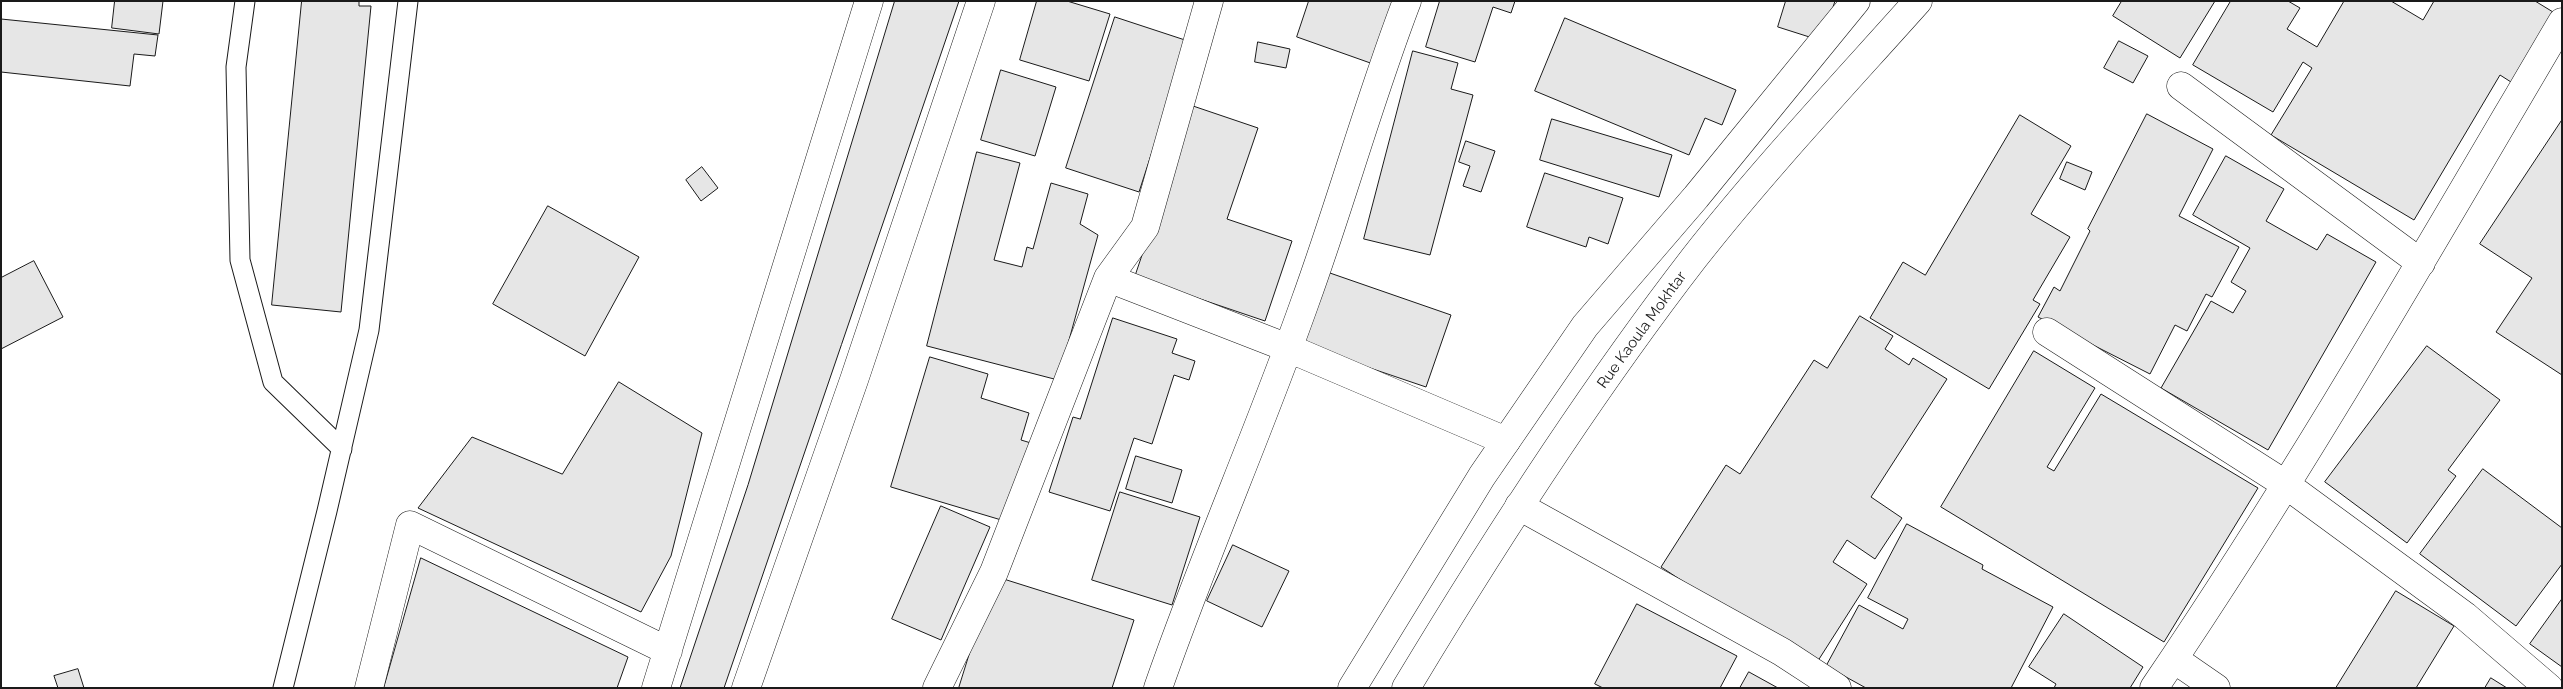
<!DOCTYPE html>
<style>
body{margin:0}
#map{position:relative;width:2563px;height:689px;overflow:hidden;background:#fff;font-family:Raleway,sans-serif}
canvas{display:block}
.frame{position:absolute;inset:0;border:2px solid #1a1a1a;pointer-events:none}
</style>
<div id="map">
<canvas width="2563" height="689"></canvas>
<div class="frame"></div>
</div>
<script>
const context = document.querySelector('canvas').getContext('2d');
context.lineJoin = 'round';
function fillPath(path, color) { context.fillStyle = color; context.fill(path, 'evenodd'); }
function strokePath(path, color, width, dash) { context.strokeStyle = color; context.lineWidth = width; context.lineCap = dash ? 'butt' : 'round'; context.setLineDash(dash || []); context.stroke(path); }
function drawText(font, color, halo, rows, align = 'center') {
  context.font = font + ' Raleway,sans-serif'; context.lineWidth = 4; context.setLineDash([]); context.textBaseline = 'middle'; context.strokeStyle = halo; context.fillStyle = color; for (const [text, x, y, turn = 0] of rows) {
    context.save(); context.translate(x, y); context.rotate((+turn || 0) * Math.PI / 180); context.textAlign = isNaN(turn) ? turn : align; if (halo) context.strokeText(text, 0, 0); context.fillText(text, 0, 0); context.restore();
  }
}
const building = new Path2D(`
 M 115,1 L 163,1 L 159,34 L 112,28 Z
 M 302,1 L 359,1 L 359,6 L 371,6 L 341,312 L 272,305 Z
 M 895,1 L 959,1 L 724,688 L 680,688 L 748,485 Z
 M 1037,1 L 1067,1 L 1110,14 L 1089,81 L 1020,60 Z
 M 1309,1 L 1399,1 L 1376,65 L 1297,37 Z
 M 1440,1 L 1515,1 L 1511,13 L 1493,7 L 1475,62 L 1426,47 Z
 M 1786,1 L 1835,1 L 1822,41 L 1778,27 Z
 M 2122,1 L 2215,1 L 2180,58 L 2113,16 Z
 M 2231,1 L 2288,1 L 2300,8 L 2287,29 L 2317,47 L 2344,1 L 2391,1 L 2423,20 L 2434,1 L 2535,1 L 2553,12 L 2511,82 L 2500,75 L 2414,220 L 2271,135 L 2312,68 L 2303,62 L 2273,112 L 2193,65 Z
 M 1115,17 L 1188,41 L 1139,192 L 1066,168 Z
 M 1565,18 L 1736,90 L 1722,125 L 1705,118 L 1689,155 L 1535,91 Z
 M 1,19 L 158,35 L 155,56 L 134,54 L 130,86 L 1,72 Z
 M 2119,41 L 2148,56 L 2133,83 L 2104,68 Z
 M 1258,42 L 1290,49 L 1286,68 L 1255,62 Z
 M 1413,51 L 1458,63 L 1451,89 L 1473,95 L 1430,255 L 1364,239 Z
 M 1001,70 L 1056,87 L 1035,156 L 981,140 Z
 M 1193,106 L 1258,128 L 1227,219 L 1292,241 L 1265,321 L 1135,277 Z
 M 2147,114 L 2213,149 L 2179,216 L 2239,247 L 2212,297 L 2206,294 L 2187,331 L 2175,325 L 2150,374 L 2038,317 L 2054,287 L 2060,291 L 2090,231 L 2088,229 Z
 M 2020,115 L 2071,146 L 2031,214 L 2070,237 L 2033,300 L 2040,304 L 1989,389 L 1870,318 L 1903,262 L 1925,275 Z
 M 1552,119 L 1672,155 L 1659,197 L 1540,160 Z
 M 2562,120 L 2562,375 L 2496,332 L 2532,278 L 2480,244 Z
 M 1466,141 L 1495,151 L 1481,192 L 1463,186 L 1470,166 L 1459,162 Z
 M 977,152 L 1020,163 L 994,260 L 1022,267 L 1027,247 L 1033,249 L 1051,183 L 1088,194 L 1080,224 L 1098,235 L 1058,380 L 927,346 Z
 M 2226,156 L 2284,189 L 2266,221 L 2317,250 L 2327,234 L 2376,262 L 2268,450 L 2161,388 L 2211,301 L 2233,313 L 2246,291 L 2231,282 L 2250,248 L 2193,215 Z
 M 2067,162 L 2092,172 L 2085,190 L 2060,179 Z
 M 702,167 L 718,188 L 701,201 L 686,180 Z
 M 1545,173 L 1623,198 L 1608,244 L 1589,237 L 1586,247 L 1527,227 Z
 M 548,206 L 639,257 L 585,356 L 493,304 Z
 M 34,261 L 63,317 L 1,349 L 1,278 Z
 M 1327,272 L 1451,315 L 1426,387 L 1302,345 Z
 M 1860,316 L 1893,336 L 1885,349 L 1909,365 L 1913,358 L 1947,379 L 1871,497 L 1902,518 L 1875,559 L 1847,540 L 1833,562 L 1867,584 L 1814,667 L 1661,567 L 1726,465 L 1740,474 L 1814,360 L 1827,368 Z
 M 1113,318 L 1177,339 L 1172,353 L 1195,361 L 1189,380 L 1174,375 L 1152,444 L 1134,438 L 1110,511 L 1049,492 L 1073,417 L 1080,419 Z
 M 2427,346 L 2500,400 L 2448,470 L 2456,476 L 2407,543 L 2325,482 Z
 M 2034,351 L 2095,388 L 2047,467 L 2054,471 L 2101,394 L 2258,488 L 2164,642 L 1941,507 Z
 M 930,357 L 988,374 L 981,398 L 1029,413 L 1021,440 L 1031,443 L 1008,522 L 891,487 Z
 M 619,382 L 702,433 L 671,556 L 641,612 L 418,508 L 472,437 L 562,474 Z
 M 1136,456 L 1182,470 L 1172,503 L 1126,489 Z
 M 2483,469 L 2562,528 L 2562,564 L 2516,626 L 2420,554 Z
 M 1120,492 L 1200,517 L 1172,605 L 1092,580 Z
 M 941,506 L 990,527 L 941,640 L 892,619 Z
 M 1907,524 L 1983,565 L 1982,569 L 2053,607 L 2011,688 L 1866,688 L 1826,666 L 1859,605 L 1903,629 L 1908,619 L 1868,598 Z
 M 1233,545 L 1289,571 L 1262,627 L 1207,601 Z
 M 421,558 L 628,657 L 617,688 L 384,688 Z
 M 994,576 L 1134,620 L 1112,688 L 959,688 Z
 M 2396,591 L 2454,626 L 2416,688 L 2336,688 Z
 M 2562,599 L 2562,667 L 2530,644 Z
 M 1637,604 L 1737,656 L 1720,688 L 1603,688 L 1595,684 Z
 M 2064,614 L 2143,667 L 2130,688 L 2054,688 L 2056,684 L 2029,667 Z
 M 78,669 L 84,688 L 58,688 L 54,676 Z
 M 1749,672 L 1778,688 L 1740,688 Z
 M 2491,678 L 2507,688 L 2485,688 Z`);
const lane = new Path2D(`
 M 245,1 L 236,67 L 240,260 L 273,382 L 342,449
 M 283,688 L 327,511 L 369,330 L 408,1`);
const street = new Path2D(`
 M 2181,86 L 2421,263
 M 1108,278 L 1288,348 L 1506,441
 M 2047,332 L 2285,484 L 2465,616 L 2549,688
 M 1519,506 L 1782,652 L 1837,688
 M 2174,659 L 2216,688
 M 369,688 L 410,525 L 668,651
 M 656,688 L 869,1
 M 746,688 L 854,380 L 981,1
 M 937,688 L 994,572 L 1108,278 L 1145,227 L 1209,1
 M 1158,688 C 1203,558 1259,432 1305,302 C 1341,203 1369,100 1407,1
 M 2154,688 C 2300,473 2430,246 2562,22`);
const secondary = new Path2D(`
 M 1352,688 L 1482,476 L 1585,326 L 1696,197 L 1856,1
 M 1406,688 C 1495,540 1589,394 1694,258 C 1764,169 1842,86 1918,1`);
const streetNames = [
 ["Rue Kaoula Mokhtar",1642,330,-54]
];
fillPath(building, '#e6e6e6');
strokePath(building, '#1a1a1a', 1);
strokePath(lane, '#1a1a1a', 21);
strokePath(street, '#1a1a1a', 29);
strokePath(secondary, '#1a1a1a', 29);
strokePath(lane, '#fff', 19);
strokePath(street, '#fff', 28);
strokePath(secondary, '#fff', 28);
drawText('15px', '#1a1a1a', '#fff', streetNames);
</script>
